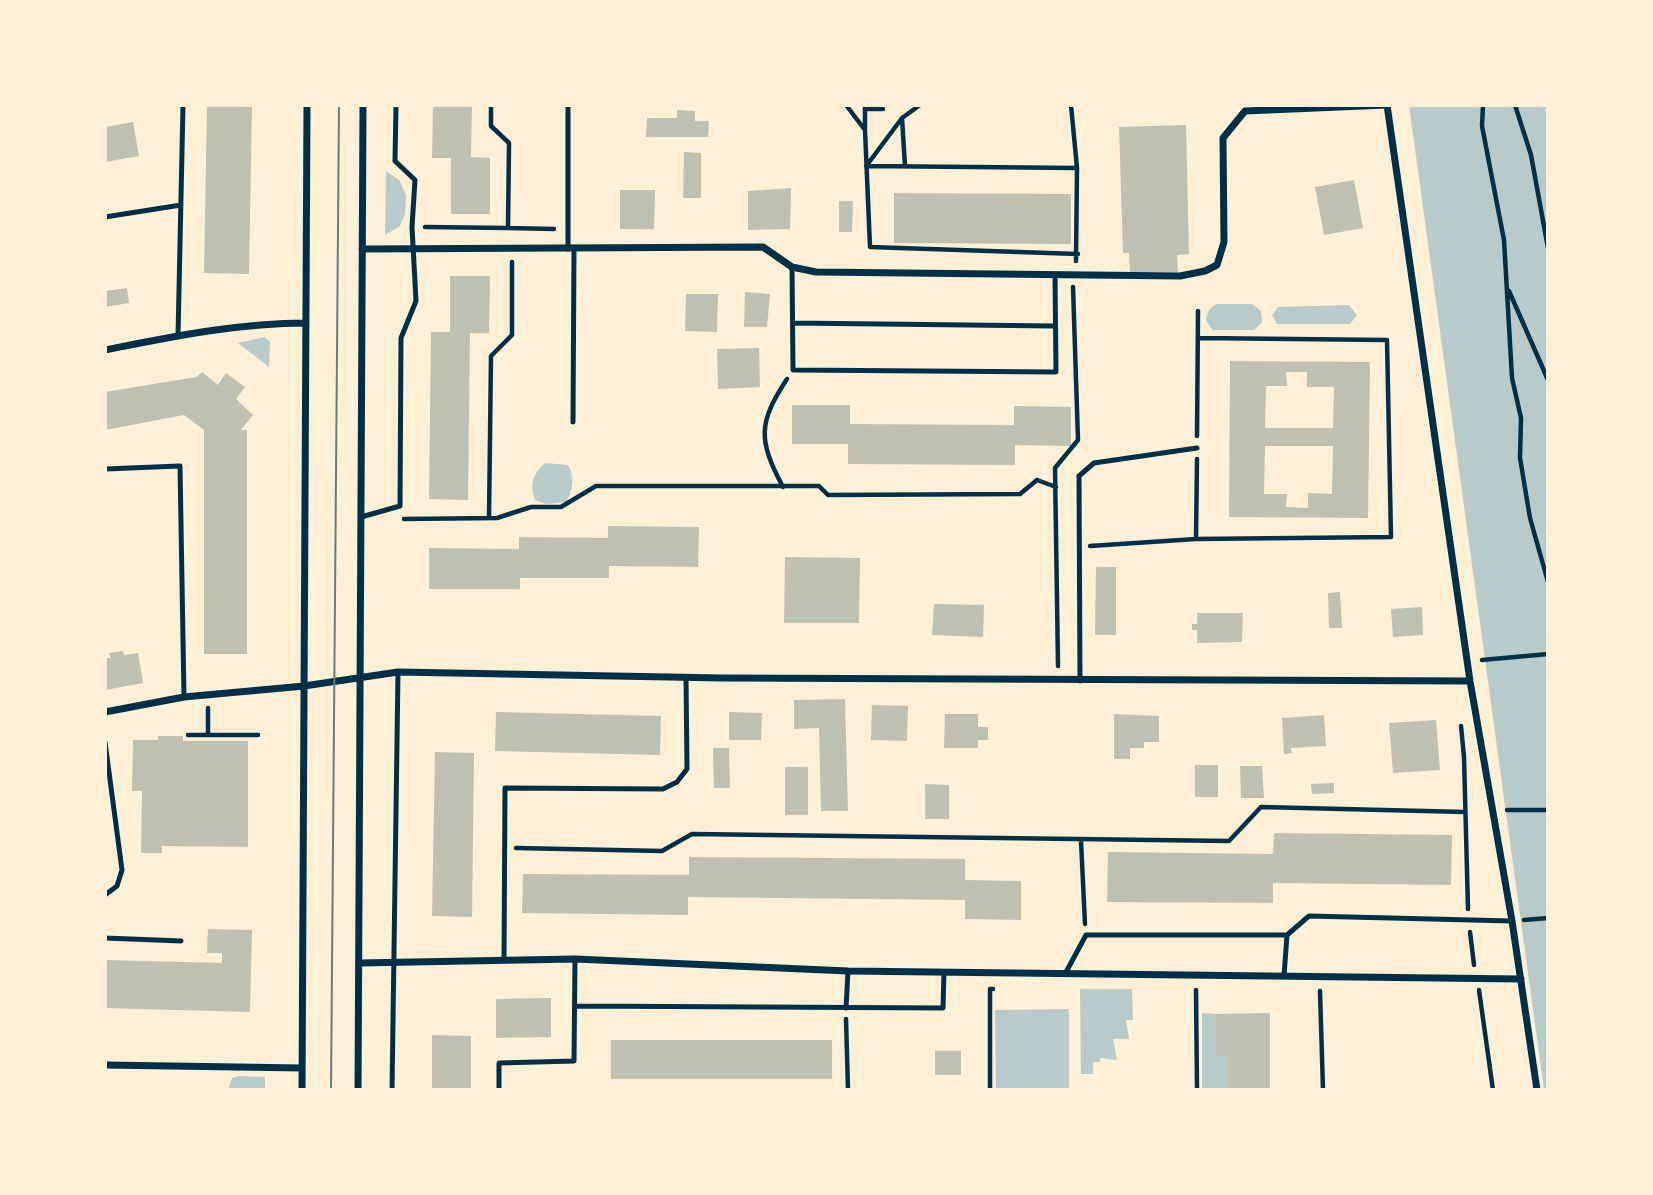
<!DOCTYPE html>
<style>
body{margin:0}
#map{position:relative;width:1653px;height:1195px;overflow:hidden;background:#fdf0d5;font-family:Commissioner,sans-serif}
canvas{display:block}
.frame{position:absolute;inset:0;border:107px solid #fdf0d5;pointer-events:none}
</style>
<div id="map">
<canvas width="1653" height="1195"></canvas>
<div class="frame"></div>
</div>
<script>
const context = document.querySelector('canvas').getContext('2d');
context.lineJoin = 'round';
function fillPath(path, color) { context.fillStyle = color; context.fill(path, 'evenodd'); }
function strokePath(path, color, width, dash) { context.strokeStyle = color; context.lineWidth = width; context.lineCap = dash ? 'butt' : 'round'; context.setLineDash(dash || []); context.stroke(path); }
const green = new Path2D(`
 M 1409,105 L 1548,105 L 1548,1090 L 1544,1090 Z
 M 386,171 L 399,180 L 406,195 L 405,214 L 400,226 L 385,235 Z
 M 1217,304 L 1252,304 L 1261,311 L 1262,322 L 1254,330 L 1213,330 L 1206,321 C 1207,312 1209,308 1217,304 Z
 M 1349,305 L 1357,315 L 1350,324 L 1277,324 L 1272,315 L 1278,307 Z
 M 264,337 L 270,342 L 269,367 L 238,343 Z
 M 545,463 L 568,465 C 575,476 573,491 566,502 L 546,504 L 535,500 C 529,484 533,474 545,463 Z
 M 1080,989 L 1132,989 L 1133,1020 L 1126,1020 L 1129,1039 L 1113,1039 L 1117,1060 L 1100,1058 L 1100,1062 L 1093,1062 L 1093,1074 L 1081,1074 Z
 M 1069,1009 L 1069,1090 L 996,1090 L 995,1010 Z
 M 1202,1013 L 1216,1014 L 1216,1056 L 1228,1056 L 1228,1090 L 1202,1090 Z
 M 239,1076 L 265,1077 L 265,1090 L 228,1090 L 232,1078 Z`);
const building = new Path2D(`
 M 207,105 L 252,105 L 249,274 L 204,273 Z
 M 433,105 L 472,105 L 471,157 L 490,158 L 490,214 L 451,214 L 451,158 L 432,158 Z
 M 677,110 L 695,111 L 695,121 L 709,121 L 708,137 L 646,137 L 647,118 L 677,118 Z
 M 133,122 L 139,156 L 105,162 L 105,127 Z
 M 1186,125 L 1189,254 L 1177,255 L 1178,272 L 1130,273 L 1129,253 L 1123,253 L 1119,127 Z
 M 684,152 L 701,153 L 701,198 L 683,198 Z
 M 1354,180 L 1363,228 L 1324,235 L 1315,187 Z
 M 791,188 L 790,229 L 748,230 L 748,191 Z
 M 620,190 L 655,190 L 654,229 L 620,229 Z
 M 894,193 L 1071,194 L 1071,244 L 894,243 Z
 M 839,201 L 853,201 L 852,232 L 839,232 Z
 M 450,276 L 490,276 L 489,333 L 470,333 L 468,500 L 429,499 L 431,332 L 450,332 Z
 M 127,288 L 129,303 L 105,307 L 105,291 Z
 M 745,292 L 770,294 L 767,327 L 744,327 Z
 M 686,294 L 718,294 L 717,332 L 685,331 Z
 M 759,348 L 760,387 L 718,389 L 717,349 Z
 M 1230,361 L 1370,362 L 1368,518 L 1229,517 ZM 1286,372 L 1307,372 L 1307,387 L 1334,387 L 1333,428 L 1265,428 L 1266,386 L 1287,386 ZM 1265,446 L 1333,446 L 1332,494 L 1308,493 L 1308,508 L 1286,507 L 1287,494 L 1264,494 Z
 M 202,372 L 218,385 L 226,373 L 245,387 L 236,399 L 253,415 L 241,430 L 247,430 L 247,654 L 204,654 L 204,430 L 184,415 L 105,430 L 105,392 L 196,377 Z
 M 792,405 L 850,405 L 850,424 L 1014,425 L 1014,406 L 1071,407 L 1071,446 L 1015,445 L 1015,465 L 848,464 L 848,444 L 792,444 Z
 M 608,526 L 699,527 L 698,567 L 609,566 L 609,578 L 520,578 L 520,589 L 429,589 L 429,548 L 519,549 L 519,537 L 608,538 Z
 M 785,557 L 860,558 L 859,623 L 784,623 Z
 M 1096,567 L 1116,567 L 1116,635 L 1095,635 Z
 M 1340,592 L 1342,628 L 1329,628 L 1328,593 Z
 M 934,604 L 984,605 L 983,637 L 932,635 Z
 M 1422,607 L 1423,635 L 1393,637 L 1391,609 Z
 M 1197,613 L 1243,613 L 1242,642 L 1197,643 L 1197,630 L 1192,630 L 1192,624 L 1197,624 Z
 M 123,651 L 124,655 L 138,653 L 143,683 L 105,690 L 105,658 L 111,658 L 109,653 Z
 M 845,699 L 848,811 L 821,811 L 819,728 L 794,729 L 794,700 Z
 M 872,705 L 908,706 L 907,741 L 871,740 Z
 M 496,712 L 661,716 L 660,755 L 495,751 Z
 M 729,712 L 762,713 L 761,740 L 729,740 Z
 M 945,714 L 978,714 L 978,727 L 988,727 L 988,740 L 978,740 L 978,748 L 944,748 Z
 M 1114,714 L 1159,716 L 1159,742 L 1144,742 L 1144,748 L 1130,748 L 1130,759 L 1114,759 Z
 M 1324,715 L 1326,746 L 1291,748 L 1292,753 L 1284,754 L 1282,718 Z
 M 1436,720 L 1440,770 L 1393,773 L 1389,723 Z
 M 158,736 L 183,736 L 183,741 L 248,741 L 248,847 L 162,846 L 162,853 L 141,853 L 142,791 L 132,791 L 133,740 L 158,740 Z
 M 713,748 L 729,748 L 730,788 L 714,788 Z
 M 435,752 L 474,753 L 472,917 L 432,916 Z
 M 1195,765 L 1218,765 L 1218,797 L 1195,797 Z
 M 1240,766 L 1262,766 L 1264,798 L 1241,798 Z
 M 785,767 L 808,767 L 808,815 L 785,815 Z
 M 1334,783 L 1334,793 L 1312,794 L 1311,784 Z
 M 925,784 L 949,785 L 949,819 L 925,819 Z
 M 1274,833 L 1452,835 L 1451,885 L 1273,883 L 1273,903 L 1107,902 L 1108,852 L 1273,854 Z
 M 689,857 L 965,859 L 965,880 L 1021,881 L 1021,920 L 965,919 L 965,900 L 688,897 L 688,915 L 522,913 L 523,874 L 689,875 Z
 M 208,929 L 252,930 L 250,1012 L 105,1008 L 105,960 L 222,963 L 222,953 L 207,953 Z
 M 551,998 L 551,1037 L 496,1038 L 496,999 Z
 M 1270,1013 L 1270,1090 L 1228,1090 L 1228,1056 L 1216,1056 L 1216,1014 Z
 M 432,1035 L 471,1036 L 471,1090 L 432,1090 Z
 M 611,1040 L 832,1040 L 832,1079 L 611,1079 Z
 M 935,1051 L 961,1051 L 961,1075 L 935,1075 Z`);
const path = new Path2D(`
 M 491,105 L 491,126 L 509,143 L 508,228 L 554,229
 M 846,105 L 865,130 L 870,247 L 1078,254
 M 865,105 L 865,129
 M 1071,105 L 1077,168
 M 1483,105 L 1482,126 L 1504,240 L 1512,378 L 1521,418 L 1520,458 L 1530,518 L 1548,582
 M 1515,105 L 1531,155 L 1548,248
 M 865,109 L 883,109
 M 902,118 L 905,166
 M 867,165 L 902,118 L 920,105
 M 866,166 L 1077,168 L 1076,261
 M 425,227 L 508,228
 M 1509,291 L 1548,380
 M 1197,436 L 1198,311
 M 783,487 C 758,440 758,423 787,379
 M 489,518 L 491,356 L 512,335 L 512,262
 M 404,519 L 497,518 L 531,507 L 561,507 L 596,486 L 819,486 L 828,495 L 1020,494 L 1037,480 L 1056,487
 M 1196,539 L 1391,537 L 1387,340 L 1198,338
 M 1090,546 L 1196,539 L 1197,459
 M 1482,660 L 1548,654
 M 1058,666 L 1055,468 L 1078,440 L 1073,287
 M 208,708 L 208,735
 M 1461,726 L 1464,757 L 1468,909
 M 188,735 L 258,735
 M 1507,810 L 1548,810
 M 1081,841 L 1085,924
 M 516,848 L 662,851 L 692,834 L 1229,841 L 1261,807 L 1465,812
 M 1524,920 L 1548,918
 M 1470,932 L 1474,965
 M 1196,990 L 1197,1090
 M 1479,990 L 1493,1090
 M 1320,991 L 1323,1090
 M 846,1019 L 848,1090
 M 990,1090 L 990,989 L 993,989`);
const service = new Path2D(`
 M 568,105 L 568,249
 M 105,217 L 181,205
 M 792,267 L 793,370 L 1056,372 L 1055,275
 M 793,323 L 1054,326
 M 178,336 L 183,105
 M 573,422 L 574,249
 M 105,469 L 180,466 L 184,697
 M 361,517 L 400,506 L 401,338 L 416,301 L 412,227 L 415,180 L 395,161 L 396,105
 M 1080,681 L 1079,476 L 1094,463 L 1197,448
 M 105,742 L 122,870 L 117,886 L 105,895
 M 105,938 L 181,941
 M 504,960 L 505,788 L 663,789 L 677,782 L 687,769 L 686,678
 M 1065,974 L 1086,935 L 1287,935
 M 1284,976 L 1287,935 L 1309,916 L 1512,921
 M 575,1006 L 943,1008 L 944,972
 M 846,1008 L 848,971
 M 392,1090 L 398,672
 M 499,1090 L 499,1063 L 574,1061 L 575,959`);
const minor = new Path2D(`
 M 1387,105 L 1470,681 L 1512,921 L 1537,1090
 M 362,249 L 763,247 L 792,267 L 816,272 L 1180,276 L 1205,271 L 1217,265 L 1224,242 L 1223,138 L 1245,111 L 1387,105
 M 105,350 C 171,337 238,323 306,323
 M 105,712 L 184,697 L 304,686 L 398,672 L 722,678 L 1470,681
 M 359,963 L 575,959 L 848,971 L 1521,979
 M 105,1065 L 302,1068
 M 302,1090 L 307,105
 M 358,1090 L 363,105`);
const tram = new Path2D(`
 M 331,1090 L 339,105`);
fillPath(green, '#b9caca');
fillPath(building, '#bec0b2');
strokePath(path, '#003049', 4.5);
strokePath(service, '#003049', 5);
strokePath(minor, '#003049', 7);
strokePath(tram, '#657d81', 2);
</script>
